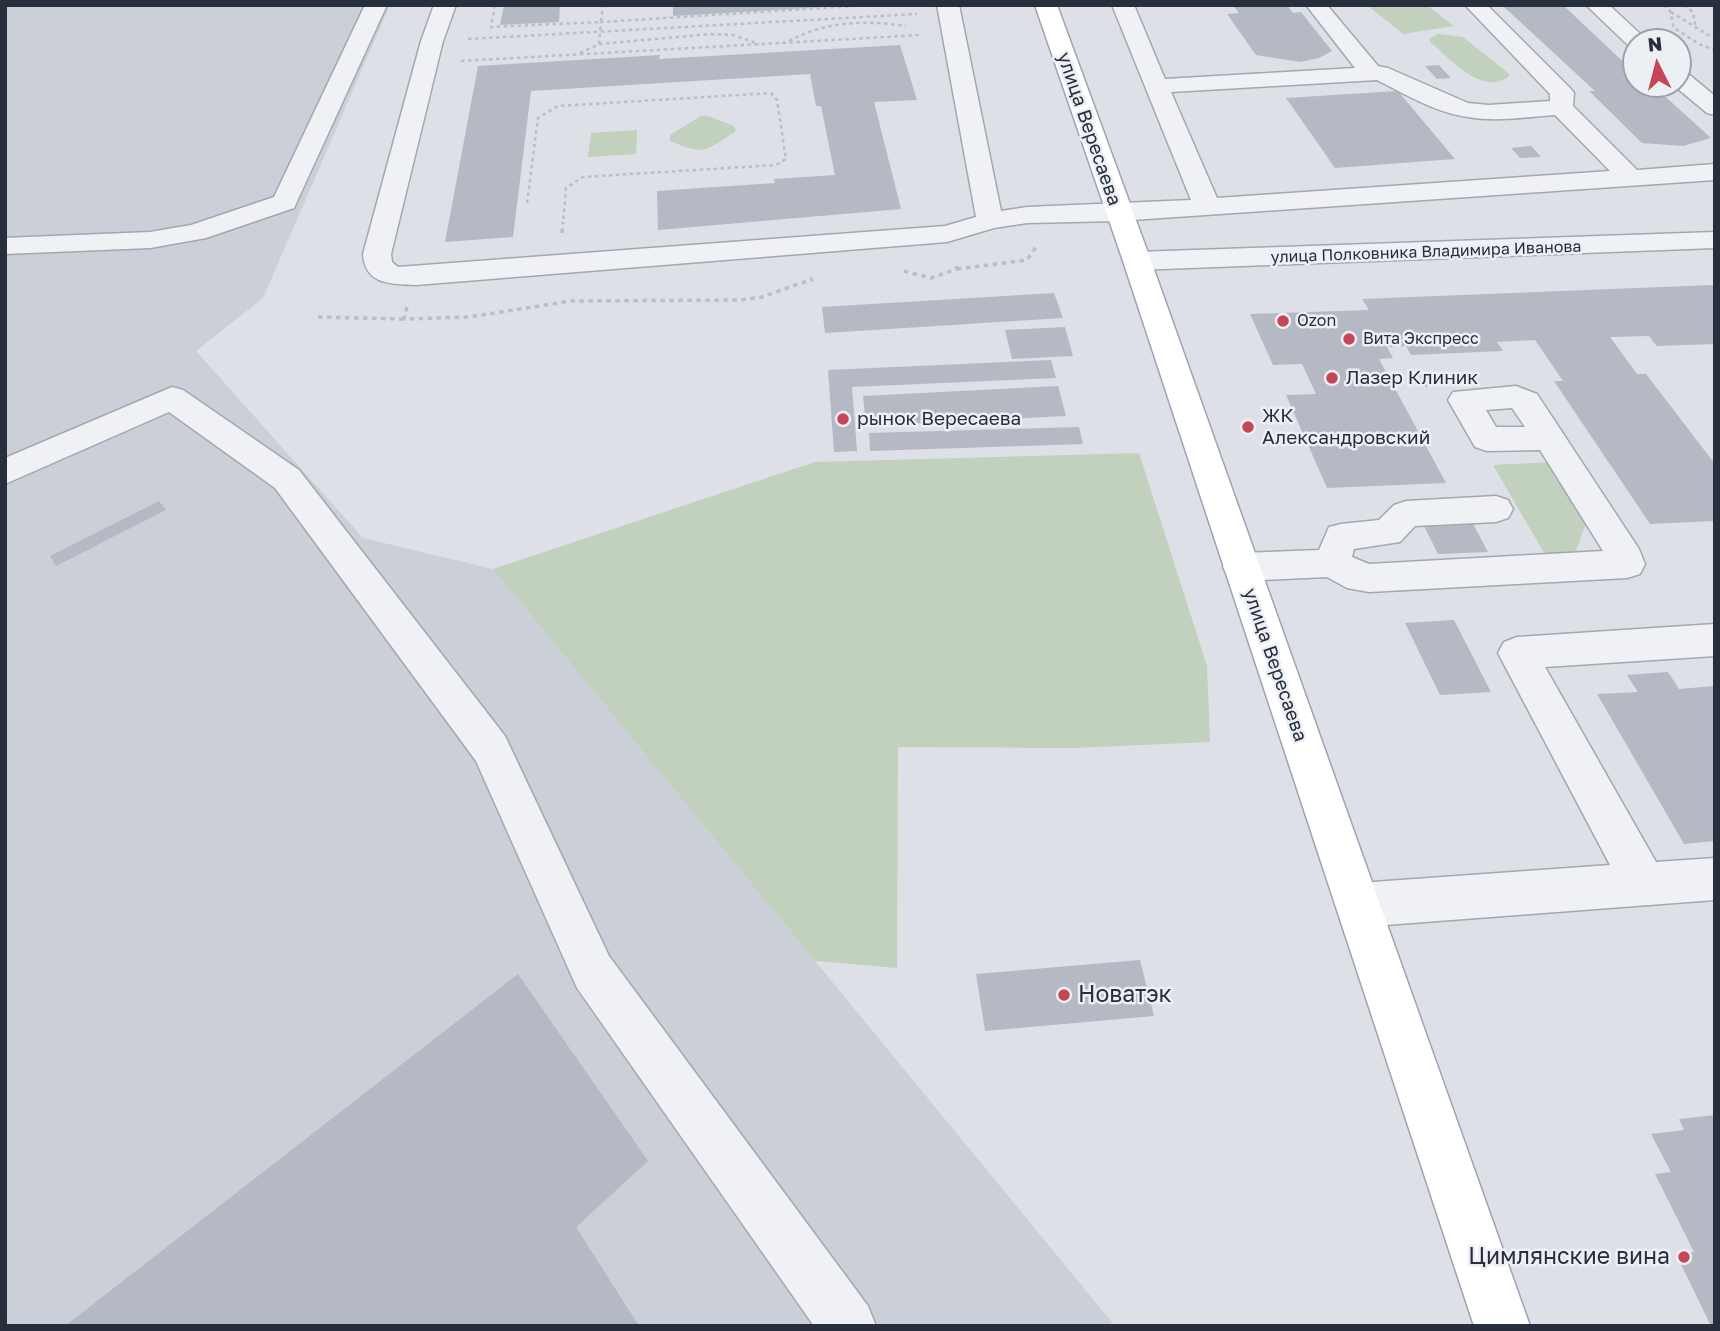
<!DOCTYPE html>
<meta charset="utf-8">
<style>
body{margin:0}
#map{position:relative;width:1720px;height:1331px;overflow:hidden;background:#dde0e6;font-family:"Golos Text",sans-serif}
canvas{display:block}
.frame{position:absolute;inset:0;border:7px solid #272e3c;pointer-events:none}
.north{position:absolute;left:1622px;top:28px;width:70px;height:70px;box-sizing:border-box;background:#eceff4;border:2px solid #9da2aa;border-radius:50%;rotate:354deg;font-size:19px;font-weight:700;line-height:28px;text-align:center;color:#272e3c}
.north::after{content:'';display:block;margin:auto;width:24px;height:32px;background:#c74655;clip-path:polygon(50% 0,100% 100%,50% 72%,0 100%)}
</style>
<div id="map">
<canvas width="1720" height="1331"></canvas>
<div class="frame"></div>
<div class="north">N</div>
</div>
<script>
const context = document.querySelector('canvas').getContext('2d');
context.lineJoin = 'round';
function fillPath(path, color) { context.fillStyle = color; context.fill(path, 'evenodd'); }
function strokePath(path, color, width, dash) { context.strokeStyle = color; context.lineWidth = width; context.lineCap = dash ? 'butt' : 'round'; context.setLineDash(dash || []); context.stroke(path); }
function drawText(font, color, halo, rows, align = 'center') {
  context.font = font + ' "Golos Text",sans-serif'; context.lineWidth = 5; context.setLineDash([]); context.textBaseline = 'middle'; context.strokeStyle = halo; context.fillStyle = color; for (const [text, x, y, turn = 0] of rows) {
    context.save(); context.translate(x, y); context.rotate((+turn || 0) * Math.PI / 180); context.textAlign = isNaN(turn) ? turn : align; if (halo) context.strokeText(text, 0, 0); context.fillText(text, 0, 0); context.restore();
  }
}
const built = new Path2D(`
 M 5,5 L 390,5 L 263,298 L 196,351 L 363,538 L 493,569 L 1115,1326 L 5,1326 Z`);
const green = new Path2D(`
 M 1367,5 L 1427,5 L 1454,26 L 1403,34 Z
 M 1439,34 L 1463,37 L 1509,74 L 1508,77 C 1481,96 1450,58 1430,42 L 1430,38 Z
 M 701,116 L 708,116 L 734,126 L 736,131 C 705,151 705,156 670,141 L 670,135 Z
 M 637,130 L 636,154 L 588,157 L 591,133 Z
 M 1139,453 L 1207,666 L 1210,742 L 1074,748 L 898,747 L 897,968 L 815,961 L 493,569 L 815,462 Z
 M 1551,462 L 1587,520 L 1574,556 L 1547,558 L 1493,465 Z`);
const building = new Path2D(`
 M 504,5 L 560,5 L 559,22 L 500,25 Z
 M 673,5 L 826,5 L 826,7 L 673,16 Z
 M 1233,5 L 1287,5 L 1293,13 L 1301,12 L 1332,51 L 1319,58 L 1300,62 L 1256,55 L 1227,14 L 1239,13 Z
 M 1502,5 L 1563,5 L 1636,74 L 1636,84 L 1648,84 L 1659,91 L 1711,138 L 1683,146 L 1642,143 L 1589,91 L 1595,91 Z
 M 900,45 L 917,100 L 874,102 L 901,209 L 658,230 L 657,191 L 775,183 L 774,179 L 835,175 L 821,106 L 816,106 L 810,74 L 531,91 L 513,237 L 445,242 L 478,66 L 660,55 L 659,59 Z
 M 1439,65 L 1451,78 L 1437,79 L 1425,66 Z
 M 1398,91 L 1455,159 L 1335,168 L 1286,98 Z
 M 1531,146 L 1541,157 L 1520,158 L 1511,148 Z
 M 1712,285 L 1715,288 L 1715,344 L 1657,346 L 1649,336 L 1610,337 L 1637,374 L 1646,374 L 1715,464 L 1715,521 L 1650,524 L 1554,381 L 1563,381 L 1535,340 L 1497,342 L 1503,351 L 1411,355 L 1406,346 L 1387,347 L 1393,358 L 1379,359 L 1446,483 L 1327,488 L 1286,395 L 1316,394 L 1302,364 L 1273,365 L 1250,314 L 1369,310 L 1362,299 Z
 M 1054,293 L 1063,318 L 825,333 L 822,307 Z
 M 1065,327 L 1073,356 L 1012,359 L 1005,330 Z
 M 1051,360 L 1056,378 L 852,387 L 857,451 L 834,452 L 828,370 Z
 M 1058,386 L 1066,416 L 866,426 L 863,396 Z
 M 1079,427 L 1083,444 L 870,451 L 869,433 Z
 M 159,501 L 166,510 L 56,566 L 50,556 Z
 M 1469,516 L 1488,552 L 1438,554 L 1420,518 Z
 M 1454,620 L 1491,692 L 1440,695 L 1405,623 Z
 M 1668,672 L 1679,689 L 1715,686 L 1715,841 L 1684,844 L 1597,694 L 1638,692 L 1627,675 Z
 M 1140,960 L 1154,1016 L 985,1031 L 976,974 Z
 M 518,974 L 648,1161 L 576,1227 L 639,1326 L 65,1326 Z
 M 1715,1115 L 1715,1326 L 1711,1326 L 1676,1254 L 1694,1252 L 1655,1174 L 1671,1172 L 1651,1134 L 1684,1130 L 1679,1119 Z`);
const pathFar1 = new Path2D(`
 M 495,5 L 491,27 L 601,22 L 603,5
 M 1664,5 L 1670,11 L 1674,28 L 1699,44 L 1715,50
 M 1684,5 L 1693,12 L 1696,29
 M 1671,12 L 1715,39
 M 468,39 L 917,14
 M 789,41 C 827,21 865,20 906,26
 M 599,44 L 601,22 L 870,5
 M 580,53 L 599,44 L 711,34 L 733,35 L 759,44
 M 461,61 L 921,35
 M 527,203 L 538,118 L 558,106 L 771,93 L 777,100 L 786,159 L 776,165 L 583,177 L 566,188 L 563,224`);
const path = new Path2D(`
 M 562,233 L 563,222
 M 957,269 L 1027,260 L 1036,247
 M 904,271 L 931,278 L 957,269 L 955,263
 M 407,307 L 404,319 L 469,317 L 571,301 L 741,300 L 762,297 L 813,279
 M 318,317 L 404,319
 M 1421,375 L 1429,389`);
const minor = new Path2D(`
 M 365,5 L 387,5 L 294,208 L 206,238 L 150,248 L 5,254 L 5,238 L 150,232 L 191,225 L 274,197 Z
 M 434,5 L 456,5 L 443,41 L 391,254 L 392,262 L 398,267 L 945,226 L 976,217 L 937,5 L 959,5 L 1001,211 L 1027,207 L 1191,200 L 1112,5 L 1134,5 L 1165,79 L 1355,68 L 1306,5 L 1327,5 L 1378,66 L 1388,68 L 1468,103 L 1488,105 L 1550,101 L 1550,94 L 1465,5 L 1487,5 L 1570,88 L 1574,93 L 1573,106 L 1637,170 L 1715,164 L 1715,180 L 1118,221 L 1027,223 L 994,228 L 947,242 L 416,285 C 391,284 365,285 363,254 L 421,41 ZM 1377,80 C 1405,94 1436,113 1468,117 C 1496,122 1526,117 1555,115 L 1610,171 L 1217,198 L 1171,92 Z
 M 1586,5 L 1609,5 L 1649,42 L 1636,42 L 1636,48 L 1630,47 Z
 M 1678,70 L 1686,72 L 1715,96 L 1715,115 L 1707,113 L 1672,84 L 1678,84 Z
 M 1715,232 L 1715,248 L 1137,270 L 1127,267 L 1123,261 L 1127,255 L 1137,252 Z
 M 1516,386 L 1537,394 L 1639,549 L 1645,564 L 1640,574 L 1627,578 L 1369,592 L 1347,588 L 1327,577 L 1241,581 L 1228,577 L 1223,567 L 1228,557 L 1241,553 L 1319,550 L 1329,527 L 1341,524 L 1379,520 L 1394,505 L 1406,501 L 1496,496 L 1508,500 L 1513,509 L 1508,518 L 1496,522 L 1415,526 L 1400,542 L 1354,549 L 1352,557 L 1369,564 L 1603,551 L 1540,450 L 1487,451 L 1475,447 L 1448,400 L 1453,392 ZM 1512,408 L 1525,427 L 1496,427 L 1486,410 Z
 M 172,387 L 183,390 L 299,470 L 505,736 L 609,956 L 868,1306 L 876,1326 L 814,1326 L 577,988 L 476,761 L 275,488 L 169,412 L 5,484 L 5,458 Z
 M 1715,624 L 1715,656 L 1545,667 L 1656,862 L 1715,858 L 1715,900 L 1359,927 L 1343,920 L 1337,905 L 1343,890 L 1359,883 L 1610,865 L 1498,653 L 1504,642 L 1517,637 Z`);
const major = new Path2D(`
 M 1035,5 L 1057,5 L 1151,261 L 1530,1326 L 1474,1326 L 1123,261 Z`);
const markers = [
 [1283,321,7,"#c74655"],
 [1349,339,7,"#c74655"],
 [1332,378,7,"#c74655"],
 [843,419,7,"#c74655"],
 [1248,427,7,"#c74655"],
 [1064,995,7,"#c74655"],
 [1684,1257,7,"#c74655"]
];
const farStreetnames = [
 ["улица Полковника Владимира Иванова",1426,252,-2]
];
const farPoinames = [
 ["Ozon",1297,321],
 ["Вита Экспресс",1363,339]
];
const streetNames = [
 ["улица Вересаева",1089,129,71],
 ["улица Вересаева",1275,665,71]
];
const poiNames = [
 ["Лазер Клиник",1346,378],
 ["ЖК",1262,416],
 ["Александровский",1262,438],
 ["рынок Вересаева",857,419]
];
const nearPoinames = [
 ["Новатэк",1078,995],
 ["Цимлянские вина",1670,1257,"right"]
];
fillPath(built, '#cbcfd8');
fillPath(green, '#c2d0be');
fillPath(building, '#b4b9c3');
strokePath(minor, '#a3a7b0', 3);
strokePath(major, '#9da4b1', 3);
strokePath(pathFar1, '#bbbec5', 2.5, [3.5, 3.5]);
strokePath(path, '#bbbec5', 3.5, [4.5, 4.5]);
fillPath(minor, '#eff1f5');
fillPath(major, '#fff');
for (const [x, y, r, color] of markers) { const dot = new Path2D(); dot.arc(x, y, r, 0, 2 * Math.PI); context.fillStyle = color; context.fill(dot); strokePath(dot, '#eceff4', 2.5); }
drawText('16px', '#272e3c', '#eceff4', farStreetnames);
drawText('16px', '#272e3c', '#eceff4', farPoinames, 'left');
drawText('19px', '#272e3c', '#eceff4', streetNames);
drawText('19px', '#272e3c', '#eceff4', poiNames, 'left');
drawText('23px', '#272e3c', '#eceff4', nearPoinames, 'left');
</script>
